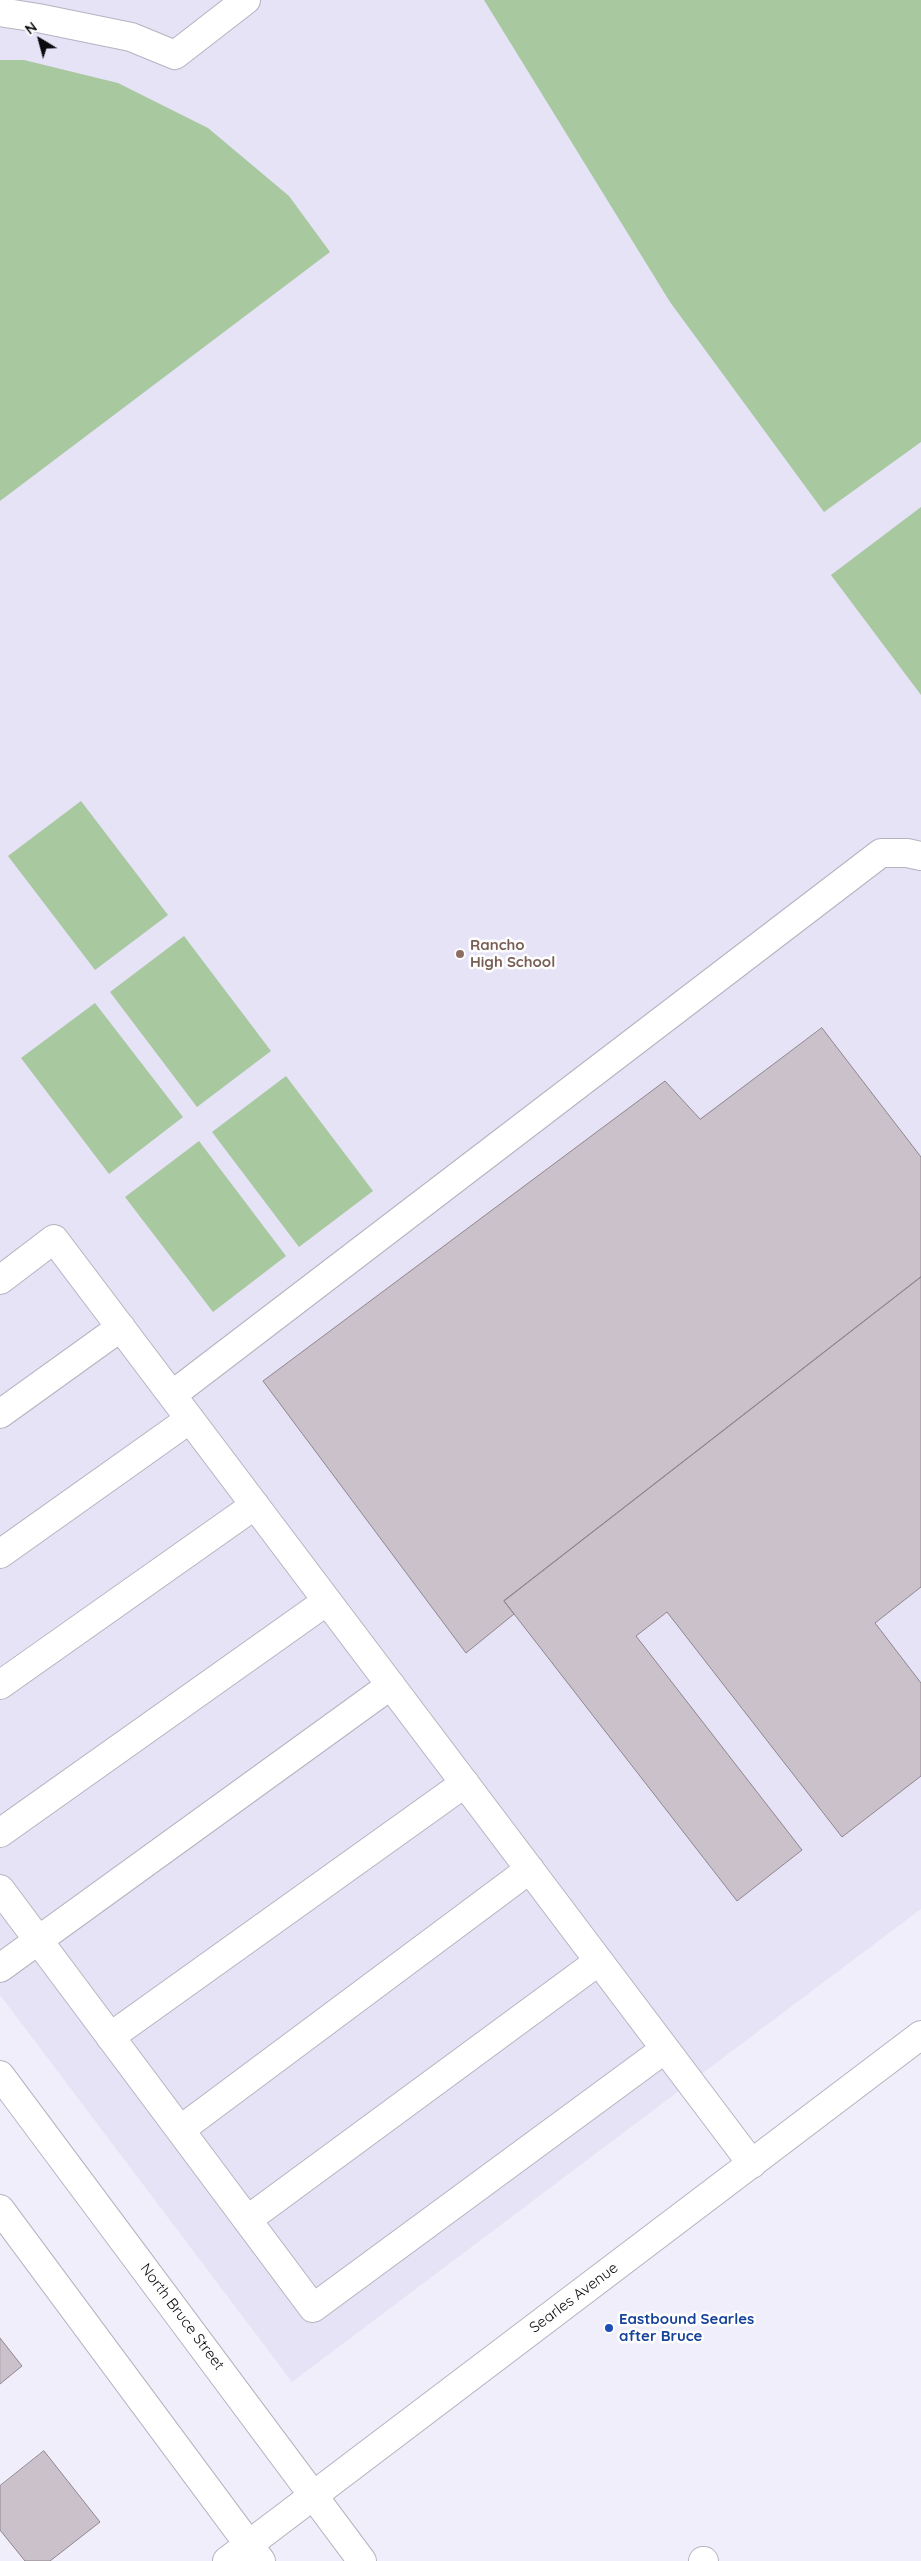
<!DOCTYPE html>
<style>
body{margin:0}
#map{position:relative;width:921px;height:2561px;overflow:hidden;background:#f1eefb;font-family:Quicksand,sans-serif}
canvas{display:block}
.north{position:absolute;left:15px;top:15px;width:50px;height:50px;-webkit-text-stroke:4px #fefefe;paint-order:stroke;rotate:323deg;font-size:14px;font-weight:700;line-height:20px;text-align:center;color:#0c0b0f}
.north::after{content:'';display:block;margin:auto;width:18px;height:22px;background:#0c0b0f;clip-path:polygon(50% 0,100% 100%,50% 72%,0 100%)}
</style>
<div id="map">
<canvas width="921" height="2561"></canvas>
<div class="north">N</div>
</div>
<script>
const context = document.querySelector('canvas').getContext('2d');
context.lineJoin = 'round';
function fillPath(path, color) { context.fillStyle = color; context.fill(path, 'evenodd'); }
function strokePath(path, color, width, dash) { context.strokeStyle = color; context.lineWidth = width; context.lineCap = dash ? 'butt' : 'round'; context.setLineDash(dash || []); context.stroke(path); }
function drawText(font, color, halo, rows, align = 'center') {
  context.font = font + ' Quicksand,sans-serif'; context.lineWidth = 5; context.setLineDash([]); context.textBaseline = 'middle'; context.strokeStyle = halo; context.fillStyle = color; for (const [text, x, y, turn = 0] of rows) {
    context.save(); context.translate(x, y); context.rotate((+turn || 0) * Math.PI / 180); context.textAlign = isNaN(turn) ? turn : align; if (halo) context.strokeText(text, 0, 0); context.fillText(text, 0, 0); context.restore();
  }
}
const built = new Path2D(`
 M 0,0 L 921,0 L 921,1909 L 292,2382 L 0,1995 Z`);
const green = new Path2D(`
 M 484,0 L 921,0 L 921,442 L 824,512 L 670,302 Z
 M 0,60 L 24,60 L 118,83 L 208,128 L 289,196 L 330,252 L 0,501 Z
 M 921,507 L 921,695 L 831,575 Z
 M 81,801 L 168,915 L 95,970 L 8,856 Z
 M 184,936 L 271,1051 L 197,1107 L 110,992 Z
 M 95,1003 L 183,1117 L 109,1174 L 21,1058 Z
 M 286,1076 L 373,1191 L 299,1247 L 212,1132 Z
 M 199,1141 L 286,1256 L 213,1312 L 125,1197 Z`);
const building = new Path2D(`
 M 822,1028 L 921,1157 L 921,1277 L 504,1601 L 514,1614 L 466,1653 L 263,1381 L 665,1081 L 700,1119 Z
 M 921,1277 L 921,1587 L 875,1623 L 921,1683 L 921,1776 L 842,1837 L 667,1612 L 636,1636 L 802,1850 L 737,1901 L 504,1601 Z
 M 0,2338 L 22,2366 L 0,2384 Z
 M 44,2451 L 100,2522 L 50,2561 L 25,2561 L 0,2530 L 0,2486 Z`);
const minor = new Path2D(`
 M 0,12 L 38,18 L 131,37 L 175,55 L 246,0
 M 0,1280 L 54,1239 L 752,2164
 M 172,1395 L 881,853 L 907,853 L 921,856
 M 0,1414 L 121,1327
 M 0,1554 L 190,1419
 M 0,1685 L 255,1505
 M 0,1833 L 327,1601
 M 0,1889 L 313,2308 L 665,2049
 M 0,1968 L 391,1685
 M 110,2037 L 465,1783
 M 180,2130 L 530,1869
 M 247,2220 L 599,1961
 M 227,2561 L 921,2035
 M 703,2561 L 704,2561`);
const major = new Path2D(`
 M 0,2075 L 362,2561
 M 0,2209 L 261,2561`);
const markers = [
 [460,954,5,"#8d6e63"],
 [609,2328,5,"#1a4fb4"]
];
const educationNames = [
 ["Rancho",470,945],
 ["High School",470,962]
];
const streetNames = [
 ["Searles Avenue",574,2298,-37],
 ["North Bruce Street",182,2317,53]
];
const transitNames = [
 ["Eastbound Searles",619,2319],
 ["after Bruce",619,2336]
];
fillPath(built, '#e6e3f7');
fillPath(green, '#a8c8a0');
fillPath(building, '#cbc1ca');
strokePath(building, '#8f868f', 1);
strokePath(minor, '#b5b3bf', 30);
strokePath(major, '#b5b3bf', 30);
strokePath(minor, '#fff', 28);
strokePath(major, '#fff', 28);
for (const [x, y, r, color] of markers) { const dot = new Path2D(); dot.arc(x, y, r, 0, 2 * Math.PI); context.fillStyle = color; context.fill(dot); strokePath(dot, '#fefefe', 2); }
drawText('bold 15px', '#785e54', '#fefefe', educationNames, 'left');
drawText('15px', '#0c0b0f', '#fefefe', streetNames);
drawText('bold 15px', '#164399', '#fefefe', transitNames, 'left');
</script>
